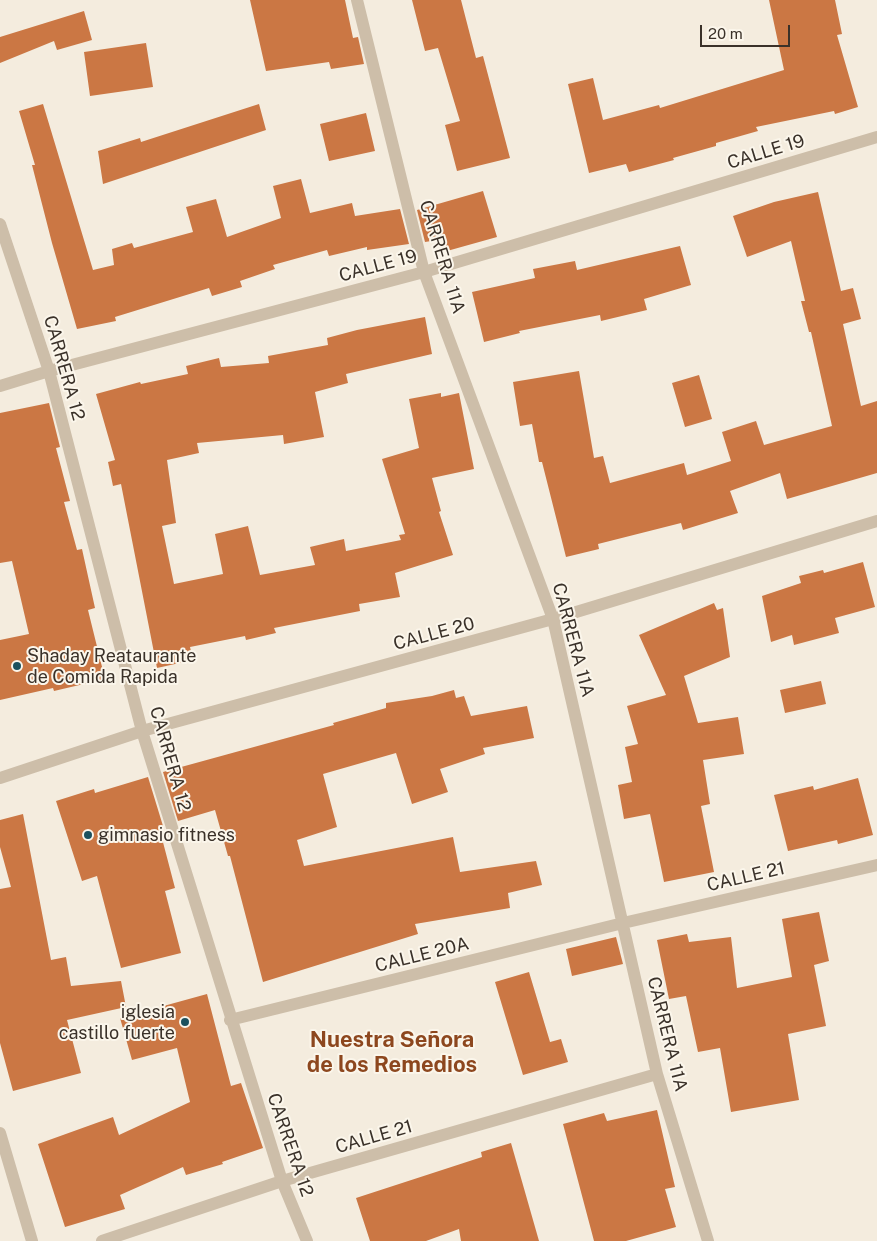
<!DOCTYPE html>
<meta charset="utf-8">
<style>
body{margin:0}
#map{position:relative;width:877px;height:1241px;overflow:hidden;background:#f4ecde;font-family:"Public Sans",sans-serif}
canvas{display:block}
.scale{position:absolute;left:700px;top:25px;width:90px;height:22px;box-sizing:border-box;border:2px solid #3a3129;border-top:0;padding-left:6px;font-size:15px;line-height:18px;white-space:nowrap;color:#3a3129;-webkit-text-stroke:4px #fbf6eb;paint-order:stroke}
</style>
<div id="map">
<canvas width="877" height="1241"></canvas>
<div class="scale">20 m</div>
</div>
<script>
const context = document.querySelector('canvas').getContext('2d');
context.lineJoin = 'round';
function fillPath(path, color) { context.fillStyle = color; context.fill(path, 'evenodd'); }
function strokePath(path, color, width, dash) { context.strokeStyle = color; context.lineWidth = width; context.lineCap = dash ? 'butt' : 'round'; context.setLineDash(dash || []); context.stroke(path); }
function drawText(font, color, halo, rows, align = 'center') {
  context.font = font + ' "Public Sans",sans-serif'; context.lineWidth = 4; context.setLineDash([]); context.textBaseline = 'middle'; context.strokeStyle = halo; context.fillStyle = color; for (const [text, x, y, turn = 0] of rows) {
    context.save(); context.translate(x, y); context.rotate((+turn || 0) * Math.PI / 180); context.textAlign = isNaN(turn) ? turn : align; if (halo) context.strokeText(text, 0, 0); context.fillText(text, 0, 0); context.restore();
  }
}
const building = new Path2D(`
 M 250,0 L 345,0 L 353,38 L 358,37 L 364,64 L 331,69 L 329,62 L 266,71 Z
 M 412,0 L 461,0 L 476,58 L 483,56 L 510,158 L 457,171 L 445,125 L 460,121 L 438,48 L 425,51 Z
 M 769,0 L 835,0 L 842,34 L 837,35 L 858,107 L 835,114 L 834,111 L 756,127 L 758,131 L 716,143 L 716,146 L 673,158 L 674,160 L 629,172 L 626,164 L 589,173 L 568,84 L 593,78 L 603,120 L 659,105 L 660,108 L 784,70 Z
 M 84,11 L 92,40 L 57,50 L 54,41 L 0,63 L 0,37 Z
 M 146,43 L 153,87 L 90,96 L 84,52 Z
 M 43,104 L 93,270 L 114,265 L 112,249 L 132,243 L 134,248 L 193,232 L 186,207 L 216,199 L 227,237 L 281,218 L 273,186 L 301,179 L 310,213 L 352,203 L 355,216 L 400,209 L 409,244 L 367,250 L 367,247 L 329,256 L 327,250 L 273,265 L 275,269 L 240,281 L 242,287 L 212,296 L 209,288 L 115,317 L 116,321 L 77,329 L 52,243 L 32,165 L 35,165 L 19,111 Z
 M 259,104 L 266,130 L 103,184 L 98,151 L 140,138 L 141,142 Z
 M 366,113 L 375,151 L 329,161 L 320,124 Z
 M 483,191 L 497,237 L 447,251 L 444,239 L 425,242 L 417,210 Z
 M 818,192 L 841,291 L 853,288 L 861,319 L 843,324 L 861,406 L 877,401 L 877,473 L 787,499 L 780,473 L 730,491 L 738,513 L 683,530 L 681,523 L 598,544 L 599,549 L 566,557 L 542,462 L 539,462 L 532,424 L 520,426 L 513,382 L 579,371 L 594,458 L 603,456 L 610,483 L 684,463 L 687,475 L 731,461 L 722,432 L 756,421 L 764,445 L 832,426 L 811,332 L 809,332 L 801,301 L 805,301 L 791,241 L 747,257 L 733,216 L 774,202 Z
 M 680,246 L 691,285 L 644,299 L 647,310 L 601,321 L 600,315 L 519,331 L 520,333 L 484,342 L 472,292 L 535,278 L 533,269 L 575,261 L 577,270 Z
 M 425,317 L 432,354 L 346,374 L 348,383 L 315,392 L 324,437 L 284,444 L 283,435 L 197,443 L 199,453 L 167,460 L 176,523 L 162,526 L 174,584 L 223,574 L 215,534 L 248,526 L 260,575 L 315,565 L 310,547 L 344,539 L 346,551 L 401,540 L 399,535 L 405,534 L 382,459 L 419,448 L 409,399 L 441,393 L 441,397 L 459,393 L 474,469 L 432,478 L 441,511 L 439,512 L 453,555 L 395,573 L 400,597 L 359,604 L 360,611 L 274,628 L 276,633 L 246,640 L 245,636 L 190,647 L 193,660 L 157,668 L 121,484 L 113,486 L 108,462 L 115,460 L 96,394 L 140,382 L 141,384 L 188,374 L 186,366 L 219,358 L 221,367 L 269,363 L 268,356 L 328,345 L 327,338 L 357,330 Z
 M 699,375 L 712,419 L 685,427 L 672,383 Z
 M 49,403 L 60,447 L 56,448 L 70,501 L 64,502 L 77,550 L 82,549 L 95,608 L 88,610 L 105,679 L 54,691 L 53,688 L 0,700 L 0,640 L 29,634 L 12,561 L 0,563 L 0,413 Z
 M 863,562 L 875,607 L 835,618 L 839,633 L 794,645 L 792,635 L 771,642 L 762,596 L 801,583 L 799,576 L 823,570 L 824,573 Z
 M 714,603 L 717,610 L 723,608 L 730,657 L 684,676 L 698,723 L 738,717 L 744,754 L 703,760 L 710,804 L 701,806 L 714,872 L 664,882 L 650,814 L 624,819 L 618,785 L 632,782 L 625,747 L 638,744 L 627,706 L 666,695 L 639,635 Z
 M 821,681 L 826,704 L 785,713 L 780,690 Z
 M 454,690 L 456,698 L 464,696 L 471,716 L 527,706 L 534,738 L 483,748 L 485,754 L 440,769 L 448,792 L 412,804 L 396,753 L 323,774 L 337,827 L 297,840 L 304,866 L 453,837 L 460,872 L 536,861 L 542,885 L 508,893 L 510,908 L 415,924 L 418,934 L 263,982 L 230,856 L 228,856 L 215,810 L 178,821 L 163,772 L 334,725 L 333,723 L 386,708 L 386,703 L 432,696 Z
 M 148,777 L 163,826 L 159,827 L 175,888 L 165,891 L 181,953 L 121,968 L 97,876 L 82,881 L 56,801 L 94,789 L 95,793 Z
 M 858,778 L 873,835 L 838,844 L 837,840 L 788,851 L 774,795 L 813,786 L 814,790 Z
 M 23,814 L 51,960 L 66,957 L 71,986 L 121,981 L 126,1007 L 67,1020 L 81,1073 L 13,1091 L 0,1043 L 0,889 L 11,887 L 0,847 L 0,820 Z
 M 819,912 L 829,961 L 814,965 L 826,1026 L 788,1034 L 799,1100 L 731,1112 L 720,1048 L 698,1052 L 686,996 L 669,999 L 657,940 L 687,934 L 689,942 L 731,937 L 737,988 L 792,977 L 782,919 Z
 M 616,937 L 623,964 L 572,976 L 566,949 Z
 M 529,972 L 550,1042 L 561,1039 L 568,1062 L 523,1075 L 495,982 Z
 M 207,994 L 231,1086 L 241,1083 L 263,1148 L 222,1162 L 223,1164 L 186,1175 L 183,1167 L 120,1195 L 125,1209 L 65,1227 L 38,1144 L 113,1117 L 119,1135 L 190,1102 L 177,1048 L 132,1060 L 120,1018 Z
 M 657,1110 L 675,1187 L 665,1189 L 676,1227 L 626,1241 L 594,1241 L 563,1124 L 604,1113 L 607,1121 Z
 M 511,1143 L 539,1241 L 461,1241 L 459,1229 L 426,1241 L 370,1241 L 356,1198 L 482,1157 L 481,1152 Z`);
const minor = new Path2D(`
 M 357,0 L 424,272 L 553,619 L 657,1074 L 708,1241
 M 0,224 L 49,371 L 142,731 L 282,1181 L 307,1241
 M 0,386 L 49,371 L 424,272 L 877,137
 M 0,778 L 142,731 L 553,619 L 877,521
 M 230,1020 L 623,923 L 877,865
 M 0,1133 L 32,1241
 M 102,1241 L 282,1181 L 657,1074`);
const markers = [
 [17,666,5,"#1c515e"],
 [88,835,5,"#1c515e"],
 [185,1022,5,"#1c515e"]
];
const streetNames = [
 ["CALLE 19",766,152,-17],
 ["CARRERA 11A",442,257,73],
 ["CALLE 19",378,266,-15],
 ["CARRERA 12",64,368,74],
 ["CALLE 20",434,634,-15],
 ["CARRERA 11A",573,640,75],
 ["CARRERA 12",170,759,74],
 ["CALLE 21",746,877,-13],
 ["CALLE 20A",422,955,-14],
 ["CARRERA 11A",667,1034,76],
 ["CALLE 21",374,1137,-16],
 ["CARRERA 12",290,1145,71]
];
const poiNames = [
 ["Shaday Reataurante",27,656],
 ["de Comida Rapida",27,677],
 ["gimnasio fitness",98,835],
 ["iglesia",175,1012,"right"],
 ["castillo fuerte",175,1033,"right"]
];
const districtNames = [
 ["Nuestra Señora",392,1040],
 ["de los Remedios",392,1065]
];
fillPath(building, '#cb7744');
strokePath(minor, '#cdbea9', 12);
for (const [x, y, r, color] of markers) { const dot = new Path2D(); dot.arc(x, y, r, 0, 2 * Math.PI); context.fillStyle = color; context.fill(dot); strokePath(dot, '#fbf6eb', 2); }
drawText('18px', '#3a3129', '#fbf6eb', streetNames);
drawText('18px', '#3a3129', '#fbf6eb', poiNames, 'left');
drawText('bold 22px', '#8d471e', '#fbf6eb', districtNames);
</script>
